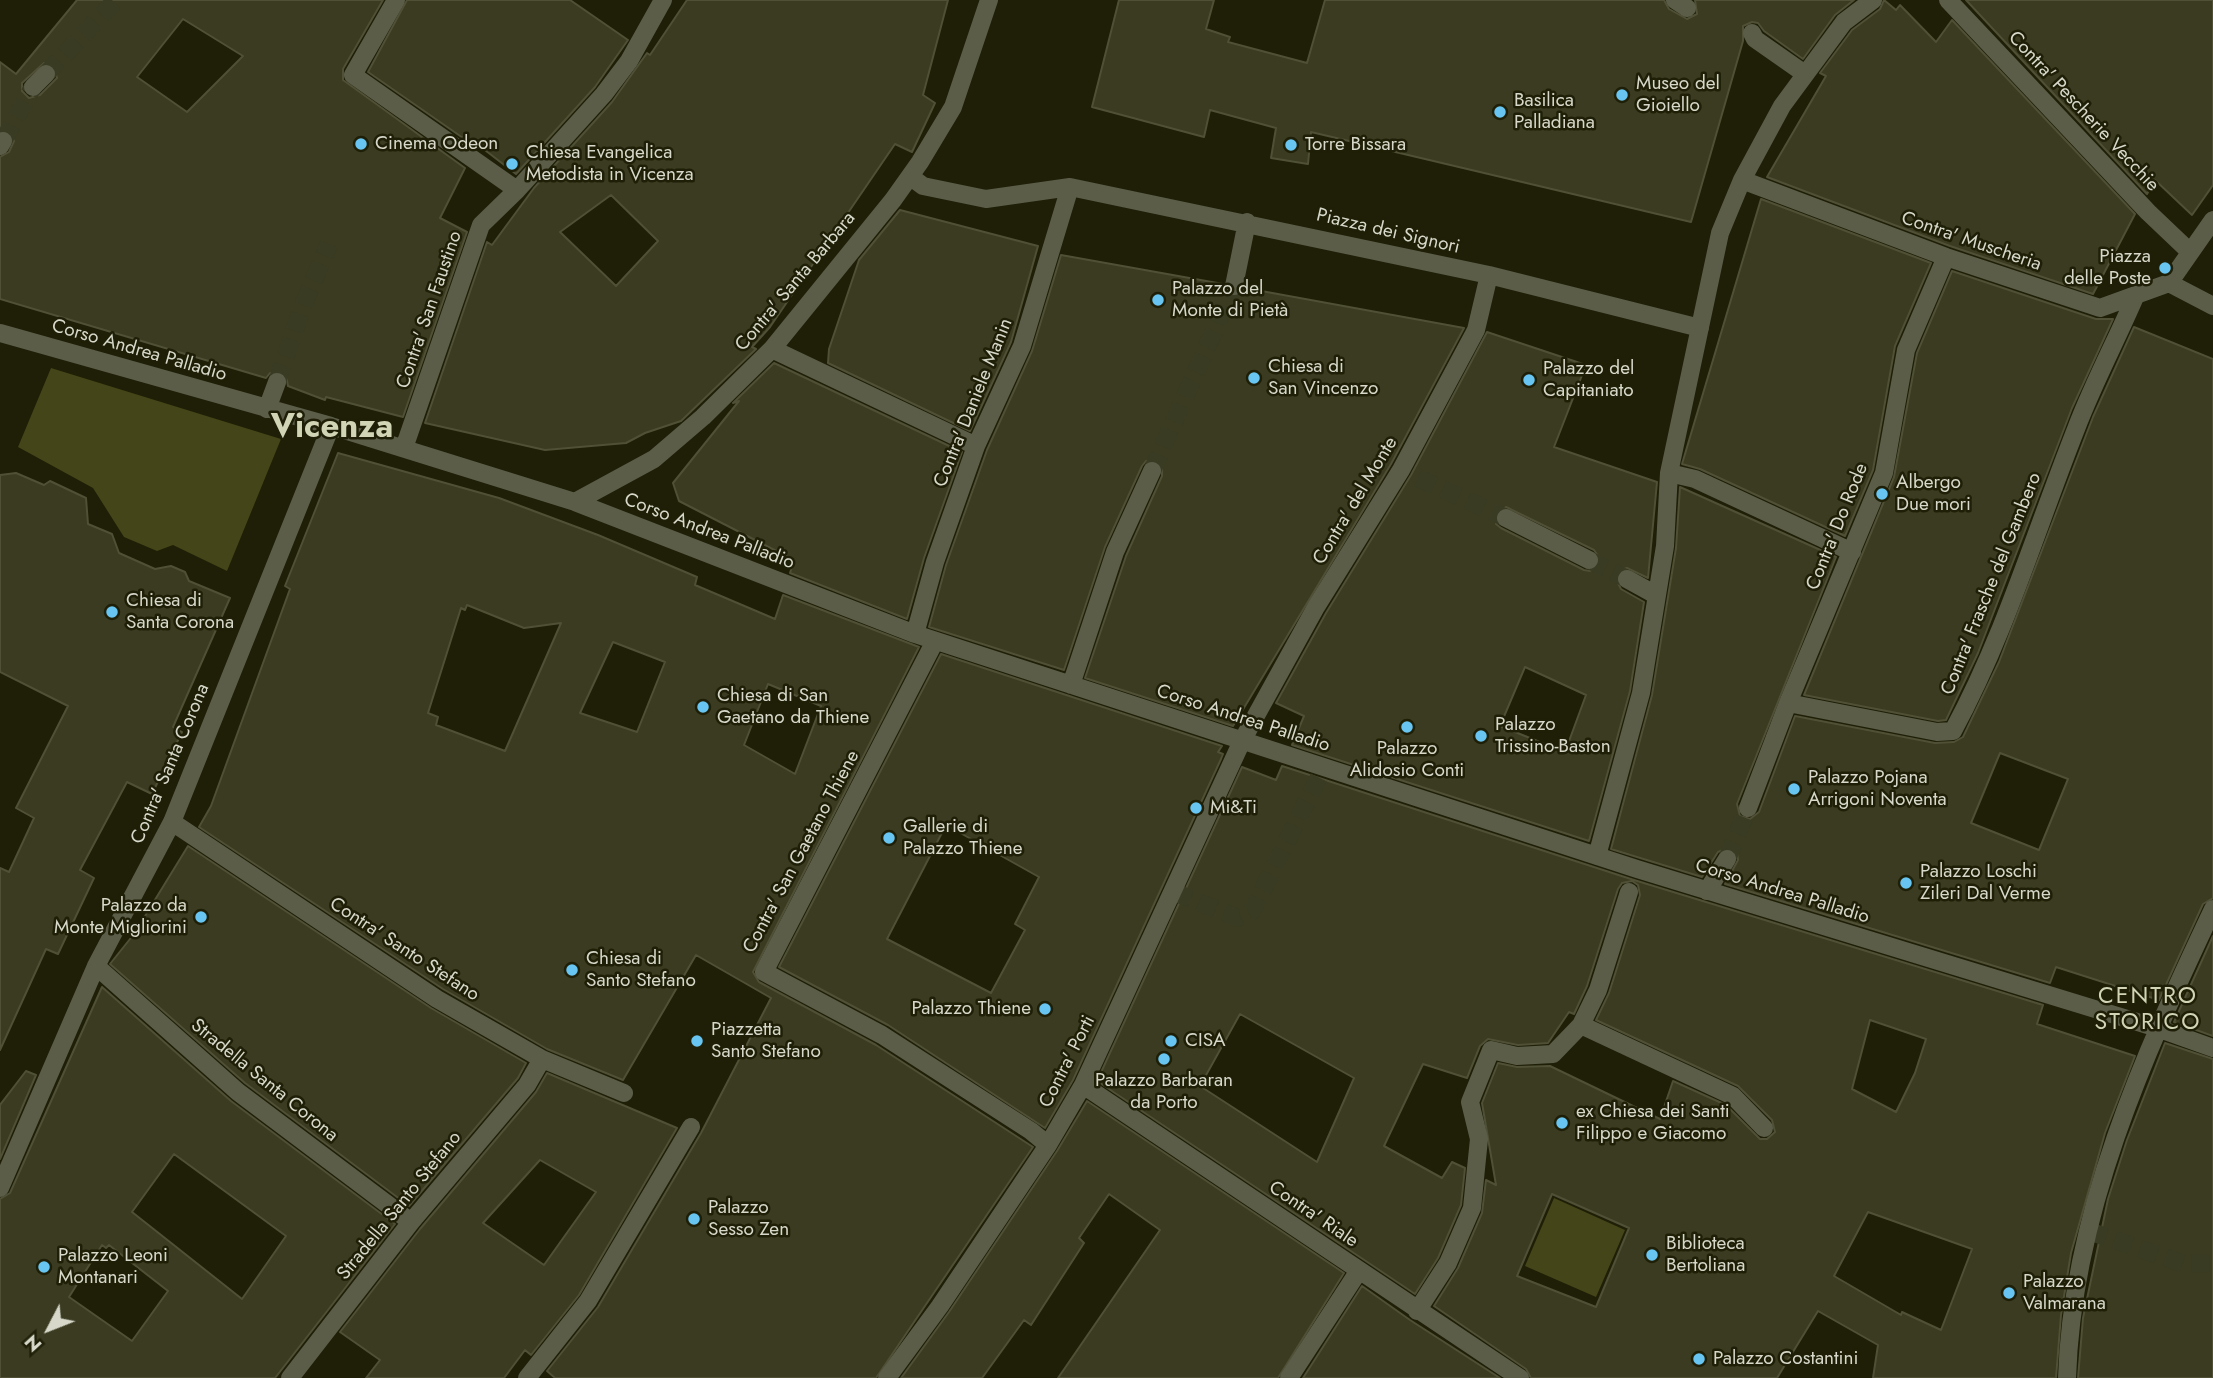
<!DOCTYPE html>
<meta charset="utf-8">
<style>
body{margin:0}
#map{position:relative;width:2213px;height:1378px;overflow:hidden;background:#1e1f06;font-family:Jost,sans-serif}
canvas{display:block}
.north{position:absolute;left:14px;top:1294px;width:70px;height:70px;-webkit-text-stroke:5px #1e1f06;paint-order:stroke;rotate:228deg;font-size:19px;font-weight:700;line-height:28px;text-align:center;color:#d7d8c9}
.north::after{content:'';display:block;margin:auto;width:24px;height:32px;background:#d7d8c9;clip-path:polygon(50% 0,100% 100%,50% 72%,0 100%)}
</style>
<div id="map">
<canvas width="2213" height="1378"></canvas>
<div class="north">N</div>
</div>
<script>
const context = document.querySelector('canvas').getContext('2d');
context.lineJoin = 'round';
function fillPath(path, color) { context.fillStyle = color; context.fill(path, 'evenodd'); }
function strokePath(path, color, width, dash) { context.strokeStyle = color; context.lineWidth = width; context.lineCap = dash ? 'butt' : 'round'; context.setLineDash(dash || []); context.stroke(path); }
function drawText(font, color, halo, rows, align = 'center') {
  context.font = font + ' Jost,sans-serif'; context.lineWidth = 5; context.setLineDash([]); context.textBaseline = 'middle'; context.strokeStyle = halo; context.fillStyle = color; for (const [text, x, y, turn = 0] of rows) {
    context.save(); context.translate(x, y); context.rotate((+turn || 0) * Math.PI / 180); context.textAlign = isNaN(turn) ? turn : align; if (halo) context.strokeText(text, 0, 0); context.fillText(text, 0, 0); context.restore();
  }
}
const green = new Path2D(`
 M 51,368 L 281,439 L 227,571 L 173,545 L 157,551 L 124,537 L 93,488 L 18,447 Z
 M 1554,1198 L 1625,1230 L 1596,1297 L 1525,1266 Z`);
const building = new Path2D(`
 M 77,0 L 383,0 L 343,69 L 343,80 L 465,168 L 440,218 L 467,232 L 403,417 L 326,397 L 325,400 L 288,386 L 286,375 L 280,371 L 270,373 L 266,378 L 0,299 L 0,157 L 9,152 L 14,141 L 9,132 L 0,130 L 0,62 L 16,74 ZM 183,19 L 243,56 L 187,112 L 137,77 ZM 44,63 L 54,66 L 57,78 L 40,95 L 29,98 L 22,91 L 22,83 Z
 M 407,0 L 570,0 L 628,40 L 595,87 L 516,174 L 477,144 L 476,147 L 368,72 Z
 M 687,0 L 948,0 L 923,95 L 935,103 L 912,152 L 895,144 L 770,327 L 752,347 L 756,349 L 681,421 L 645,433 L 626,443 L 545,450 L 425,423 L 487,242 L 492,245 L 534,188 L 612,102 L 647,53 L 650,55 ZM 611,195 L 658,241 L 616,286 L 560,232 Z
 M 1119,0 L 1214,0 L 1206,29 L 1230,37 L 1228,42 L 1307,63 L 1325,0 L 1664,0 L 1669,9 L 1687,19 L 1697,14 L 1695,0 L 1854,0 L 1835,15 L 1803,59 L 1764,31 L 1758,23 L 1752,22 L 1743,26 L 1743,41 L 1691,222 L 1311,132 L 1308,164 L 1271,158 L 1276,128 L 1210,110 L 1204,137 L 1092,107 Z
 M 1884,0 L 1896,10 L 1900,5 L 1936,42 L 1952,20 L 2135,214 L 2093,294 L 1950,246 L 1767,177 L 1826,76 L 1820,73 L 1852,30 L 1880,9 Z
 M 1966,0 L 2213,0 L 2213,185 L 2192,215 L 2155,180 L 2147,194 Z
 M 1761,199 L 1931,263 L 1895,346 L 1873,470 L 1845,536 L 1700,469 L 1682,464 Z
 M 900,210 L 1038,246 L 1011,342 L 970,431 L 828,363 L 829,349 L 859,260 Z
 M 1061,255 L 1223,284 L 1226,294 L 1232,297 L 1242,294 L 1245,288 L 1464,328 L 1391,464 L 1233,726 L 1085,678 L 1126,556 L 1162,476 L 1162,465 L 1156,460 L 1146,461 L 1142,466 L 1105,547 L 1064,670 L 929,627 L 946,565 L 987,450 L 1032,351 Z
 M 1952,271 L 2096,319 L 2113,319 L 2072,408 L 1978,653 L 1946,720 L 1938,721 L 1804,695 L 1894,477 L 1917,353 Z
 M 2134,327 L 2213,359 L 2213,898 L 2203,904 L 2159,1000 L 2056,967 L 2050,983 L 1725,884 L 1738,860 L 1737,853 L 1728,848 L 1718,852 L 1702,877 L 1611,849 L 1652,695 L 1676,548 L 1680,487 L 1836,557 L 1737,804 L 1740,816 L 1750,819 L 1759,812 L 1795,716 L 1935,743 L 1954,742 L 1963,737 L 1999,662 L 2093,417 ZM 2000,753 L 2068,779 L 2039,850 L 1971,823 Z
 M 1487,332 L 1586,365 L 1554,447 L 1657,482 L 1648,578 L 1627,568 L 1621,570 L 1616,579 L 1621,589 L 1644,602 L 1630,691 L 1589,841 L 1292,745 L 1304,716 L 1276,703 L 1326,613 L 1411,475 ZM 1506,507 L 1594,550 L 1600,559 L 1599,566 L 1590,571 L 1584,570 L 1501,528 L 1496,524 L 1496,514 ZM 1525,667 L 1586,695 L 1565,752 L 1500,726 Z
 M 774,363 L 962,452 L 924,558 L 907,619 L 790,573 L 794,560 L 679,501 L 673,483 L 739,401 L 733,403 Z
 M 338,453 L 499,498 L 598,535 L 697,577 L 695,585 L 775,619 L 783,595 L 919,647 L 753,972 L 759,982 L 876,1045 L 1033,1147 L 876,1378 L 555,1378 L 547,1371 L 598,1307 L 701,1133 L 771,998 L 696,955 L 623,1080 L 547,1049 L 443,989 L 199,827 L 211,806 L 290,589 L 285,586 ZM 467,605 L 524,628 L 561,623 L 505,751 L 436,725 L 438,717 L 428,713 L 461,608 L 465,610 ZM 613,642 L 665,662 L 637,732 L 580,713 ZM 768,684 L 821,706 L 795,774 L 744,745 Z
 M 16,473 L 44,485 L 50,481 L 86,498 L 88,524 L 112,534 L 119,553 L 155,569 L 171,566 L 185,572 L 189,581 L 230,598 L 173,727 L 182,732 L 152,794 L 127,782 L 80,870 L 94,878 L 58,954 L 46,949 L 0,1050 L 0,868 L 9,872 L 34,818 L 16,808 L 68,706 L 0,672 L 0,475 Z
 M 941,654 L 1222,746 L 1218,752 L 1223,754 L 1221,759 L 1073,1080 L 1045,1128 L 888,1025 L 779,967 ZM 946,825 L 1039,877 L 1015,924 L 1025,930 L 991,993 L 887,939 Z
 M 1282,766 L 1634,880 L 2043,1005 L 2037,1024 L 2135,1056 L 2105,1133 L 2071,1253 L 2061,1315 L 2056,1378 L 1873,1378 L 1878,1345 L 1818,1311 L 1777,1378 L 1531,1378 L 1526,1369 L 1434,1306 L 1458,1268 L 1482,1213 L 1486,1180 L 1496,1185 L 1482,1103 L 1498,1063 L 1517,1067 L 1550,1066 L 1660,1119 L 1673,1081 L 1726,1105 L 1760,1139 L 1767,1139 L 1775,1132 L 1772,1120 L 1738,1086 L 1596,1020 L 1609,993 L 1640,895 L 1638,885 L 1632,881 L 1622,883 L 1618,889 L 1587,986 L 1574,1014 L 1569,1012 L 1548,1043 L 1518,1045 L 1488,1039 L 1480,1046 L 1467,1078 L 1423,1064 L 1384,1146 L 1442,1178 L 1452,1162 L 1465,1168 L 1461,1205 L 1438,1258 L 1415,1294 L 1097,1081 L 1242,767 L 1276,780 ZM 1240,1014 L 1354,1078 L 1317,1162 L 1200,1086 ZM 1870,1020 L 1926,1039 L 1915,1073 L 1896,1112 L 1852,1089 ZM 1552,1194 L 1629,1228 L 1596,1307 L 1517,1276 ZM 1868,1212 L 1972,1249 L 1941,1330 L 1902,1312 L 1901,1315 L 1834,1276 Z
 M 188,846 L 431,1008 L 526,1063 L 518,1078 L 409,1206 L 245,1083 L 110,964 L 134,934 Z
 M 2213,936 L 2213,1036 L 2174,1022 Z
 M 102,987 L 231,1101 L 395,1224 L 275,1378 L 0,1378 L 0,1199 L 10,1193 ZM 174,1154 L 286,1236 L 242,1299 L 132,1212 ZM 102,1245 L 106,1248 L 109,1245 L 168,1291 L 132,1341 L 69,1297 Z
 M 2165,1043 L 2213,1059 L 2213,1378 L 2078,1378 L 2083,1318 L 2108,1199 L 2127,1140 Z
 M 26,1071 L 36,1075 L 0,1159 L 0,1105 Z
 M 547,1073 L 677,1128 L 579,1295 L 531,1355 L 525,1350 L 504,1378 L 366,1378 L 380,1360 L 340,1332 L 420,1229 L 536,1092 ZM 540,1160 L 596,1192 L 544,1265 L 483,1223 Z
 M 1087,1101 L 1344,1273 L 1278,1378 L 1058,1378 L 1160,1230 L 1109,1194 L 1079,1238 L 1084,1243 L 1031,1325 L 1024,1320 L 982,1378 L 901,1378 L 949,1312 L 1057,1151 Z
 M 1362,1286 L 1410,1320 L 1500,1378 L 1303,1378 Z`);
const minorTunnel = new Path2D(`
 M 46,74 L 116,0
 M 3,141 L 33,87
 M 277,382 L 302,308 L 329,244
 M 1152,471 L 1234,286
 M 1418,478 L 1506,518
 M 1589,560 L 1627,579
 M 1727,859 L 1748,808
 M 1174,892 L 1237,918 L 1252,911 L 1324,767
 M 2089,1231 L 2184,1264 L 2213,1263`);
const minor = new Path2D(`
 M 396,0 L 353,75 L 517,190
 M 1675,0 L 1687,8
 M 1948,0 L 2148,212 L 2189,251
 M 1752,33 L 1755,39 L 1805,74
 M 33,87 L 46,74
 M 0,146 L 3,141
 M 911,177 L 923,186 L 986,199 L 1070,187 L 1489,275 L 1700,328
 M 1742,180 L 1946,257 L 2100,308 L 2169,283
 M 2169,283 L 2213,220
 M 2169,283 L 2213,306
 M 1234,286 L 1247,222
 M 0,333 L 331,426 L 575,502 L 915,634 L 1637,869 L 2157,1028 L 2213,1048
 M 772,349 L 976,446
 M 267,409 L 277,382
 M 404,448 L 481,225 L 517,190 L 604,94 L 629,61 L 663,0
 M 1669,473 L 1695,479 L 1852,552
 M 575,502 L 654,459 L 703,417 L 772,349 L 893,200 L 920,162 L 953,107 L 989,0
 M 1506,518 L 1589,560
 M 1627,579 L 1656,595
 M 915,634 L 935,562 L 976,446 L 1022,346 L 1070,187
 M 935,641 L 764,972 L 882,1035 L 1031,1131 L 1048,1145
 M 1071,685 L 1115,552 L 1152,471
 M 1788,703 L 1937,732 L 1953,731 C 2005,635 2036,530 2076,429 C 2093,384 2116,341 2135,297
 M 1748,808 L 1788,703 L 1884,473 L 1906,350 L 1946,257
 M 172,822 L 437,999 L 542,1059 L 624,1093
 M 1597,856 L 1641,693 L 1665,546 L 1669,473 L 1720,233 L 1742,180 L 1782,106 L 1844,22 L 1873,0
 M 1707,891 L 1727,859
 M 96,966 L 238,1092 L 411,1222
 M 1581,1025 L 1733,1096 L 1764,1128
 M 1083,1085 L 1520,1378
 M 0,1188 L 96,966 L 172,822 L 331,426
 M 1417,1311 L 1448,1263 L 1472,1208 L 1479,1139 L 1470,1102 L 1491,1050 L 1517,1056 L 1553,1054 L 1581,1025 L 1598,990 L 1629,892
 M 290,1378 L 411,1222 L 527,1085 L 542,1059
 M 527,1378 L 588,1301 L 691,1127
 M 887,1378 L 940,1306 L 1048,1145 L 1083,1085 L 1242,741 L 1316,607 L 1401,470 L 1476,330 L 1489,275
 M 1289,1378 L 1358,1272
 M 2067,1378 C 2072,1213 2144,1055 2213,909`);
const markers = [
 [1622,95,7,"#68c4f0"],
 [1500,112,7,"#68c4f0"],
 [361,144,7,"#68c4f0"],
 [1291,145,7,"#68c4f0"],
 [512,164,7,"#68c4f0"],
 [2165,268,7,"#68c4f0"],
 [1158,300,7,"#68c4f0"],
 [1254,378,7,"#68c4f0"],
 [1529,380,7,"#68c4f0"],
 [1882,494,7,"#68c4f0"],
 [112,612,7,"#68c4f0"],
 [703,707,7,"#68c4f0"],
 [1407,727,7,"#68c4f0"],
 [1481,736,7,"#68c4f0"],
 [1794,789,7,"#68c4f0"],
 [1196,808,7,"#68c4f0"],
 [889,838,7,"#68c4f0"],
 [1906,883,7,"#68c4f0"],
 [201,917,7,"#68c4f0"],
 [572,970,7,"#68c4f0"],
 [1045,1009,7,"#68c4f0"],
 [697,1041,7,"#68c4f0"],
 [1171,1041,7,"#68c4f0"],
 [1164,1059,7,"#68c4f0"],
 [1562,1123,7,"#68c4f0"],
 [694,1219,7,"#68c4f0"],
 [1652,1255,7,"#68c4f0"],
 [44,1267,7,"#68c4f0"],
 [2009,1293,7,"#68c4f0"],
 [1699,1359,7,"#68c4f0"]
];
const poiNames = [
 ["Museo del",1636,84],
 ["Gioiello",1636,106],
 ["Basilica",1514,101],
 ["Palladiana",1514,123],
 ["Cinema Odeon",375,144],
 ["Torre Bissara",1305,145],
 ["Chiesa Evangelica",526,153],
 ["Metodista in Vicenza",526,175],
 ["Piazza",2151,257,"right"],
 ["delle Poste",2151,279,"right"],
 ["Palazzo del",1172,289],
 ["Monte di Pietà",1172,311],
 ["Chiesa di",1268,367],
 ["San Vincenzo",1268,389],
 ["Palazzo del",1543,369],
 ["Capitaniato",1543,391],
 ["Albergo",1896,483],
 ["Due mori",1896,505],
 ["Chiesa di",126,601],
 ["Santa Corona",126,623],
 ["Chiesa di San",717,696],
 ["Gaetano da Thiene",717,718],
 ["Palazzo",1495,725],
 ["Trissino-Baston",1495,747],
 ["Palazzo",1407,749,"center"],
 ["Alidosio Conti",1407,771,"center"],
 ["Palazzo Pojana",1808,778],
 ["Arrigoni Noventa",1808,800],
 ["Mi&Ti",1210,808],
 ["Gallerie di",903,827],
 ["Palazzo Thiene",903,849],
 ["Palazzo Loschi",1920,872],
 ["Zileri Dal Verme",1920,894],
 ["Palazzo da",187,906,"right"],
 ["Monte Migliorini",187,928,"right"],
 ["Chiesa di",586,959],
 ["Santo Stefano",586,981],
 ["Palazzo Thiene",1031,1009,"right"],
 ["Piazzetta",711,1030],
 ["Santo Stefano",711,1052],
 ["CISA",1185,1041],
 ["Palazzo Barbaran",1164,1081,"center"],
 ["da Porto",1164,1103,"center"],
 ["ex Chiesa dei Santi",1576,1112],
 ["Filippo e Giacomo",1576,1134],
 ["Palazzo",708,1208],
 ["Sesso Zen",708,1230],
 ["Biblioteca",1666,1244],
 ["Bertoliana",1666,1266],
 ["Palazzo Leoni",58,1256],
 ["Montanari",58,1278],
 ["Palazzo",2023,1282],
 ["Valmarana",2023,1304],
 ["Palazzo Costantini",1713,1359]
];
const streetNames = [
 ["Contra' Pescherie Vecchie",2083,112,47],
 ["Piazza dei Signori",1388,232,13],
 ["Contra' Muscheria",1971,242,19],
 ["Contra' Santa Barbara",796,282,-50],
 ["Contra' San Faustino",430,310,-71],
 ["Corso Andrea Palladio",139,351,16],
 ["Contra' Daniele Manin",974,403,-68],
 ["Contra' del Monte",1356,501,-59],
 ["Contra' Do Rode",1838,527,-68],
 ["Corso Andrea Palladio",709,532,21],
 ["Contra' Frasche del Gambero",1992,584,-68],
 ["Corso Andrea Palladio",1243,719,18],
 ["Contra' Santa Corona",171,764,-67],
 ["Contra' San Gaetano Thiene",802,852,-62],
 ["Corso Andrea Palladio",1782,892,17],
 ["Contra' Santo Stefano",404,950,33],
 ["Contra' Porti",1068,1062,-63],
 ["Stradella Santa Corona",264,1081,39],
 ["Stradella Santo Stefano",400,1206,-51],
 ["Contra' Riale",1313,1215,34]
];
const quarterNames = [
 ["CENTRO",2148,997],
 ["STORICO",2148,1023]
];
const townNames = [
 ["Vicenza",332,429]
];
fillPath(green, '#444518');
fillPath(building, '#3a3b21');
strokePath(building, '#4f5036', 2);
strokePath(minorTunnel, '#3a3b23', 18, [18, 9]);
strokePath(minor, '#5c5d49', 18);
for (const [x, y, r, color] of markers) { const dot = new Path2D(); dot.arc(x, y, r, 0, 2 * Math.PI); context.fillStyle = color; context.fill(dot); strokePath(dot, '#1e1f06', 2.5); }
drawText('19px', '#d7d8c9', '#1e1f06', poiNames, 'left');
drawText('19px', '#d7d8c9', '#1e1f06', streetNames);
context.letterSpacing = '2px';
drawText('23px', '#d2d4b6', '#1e1f06', quarterNames);
context.letterSpacing = '0px';
drawText('bold 33px', '#d2d4b6', '#1e1f06', townNames);
</script>
